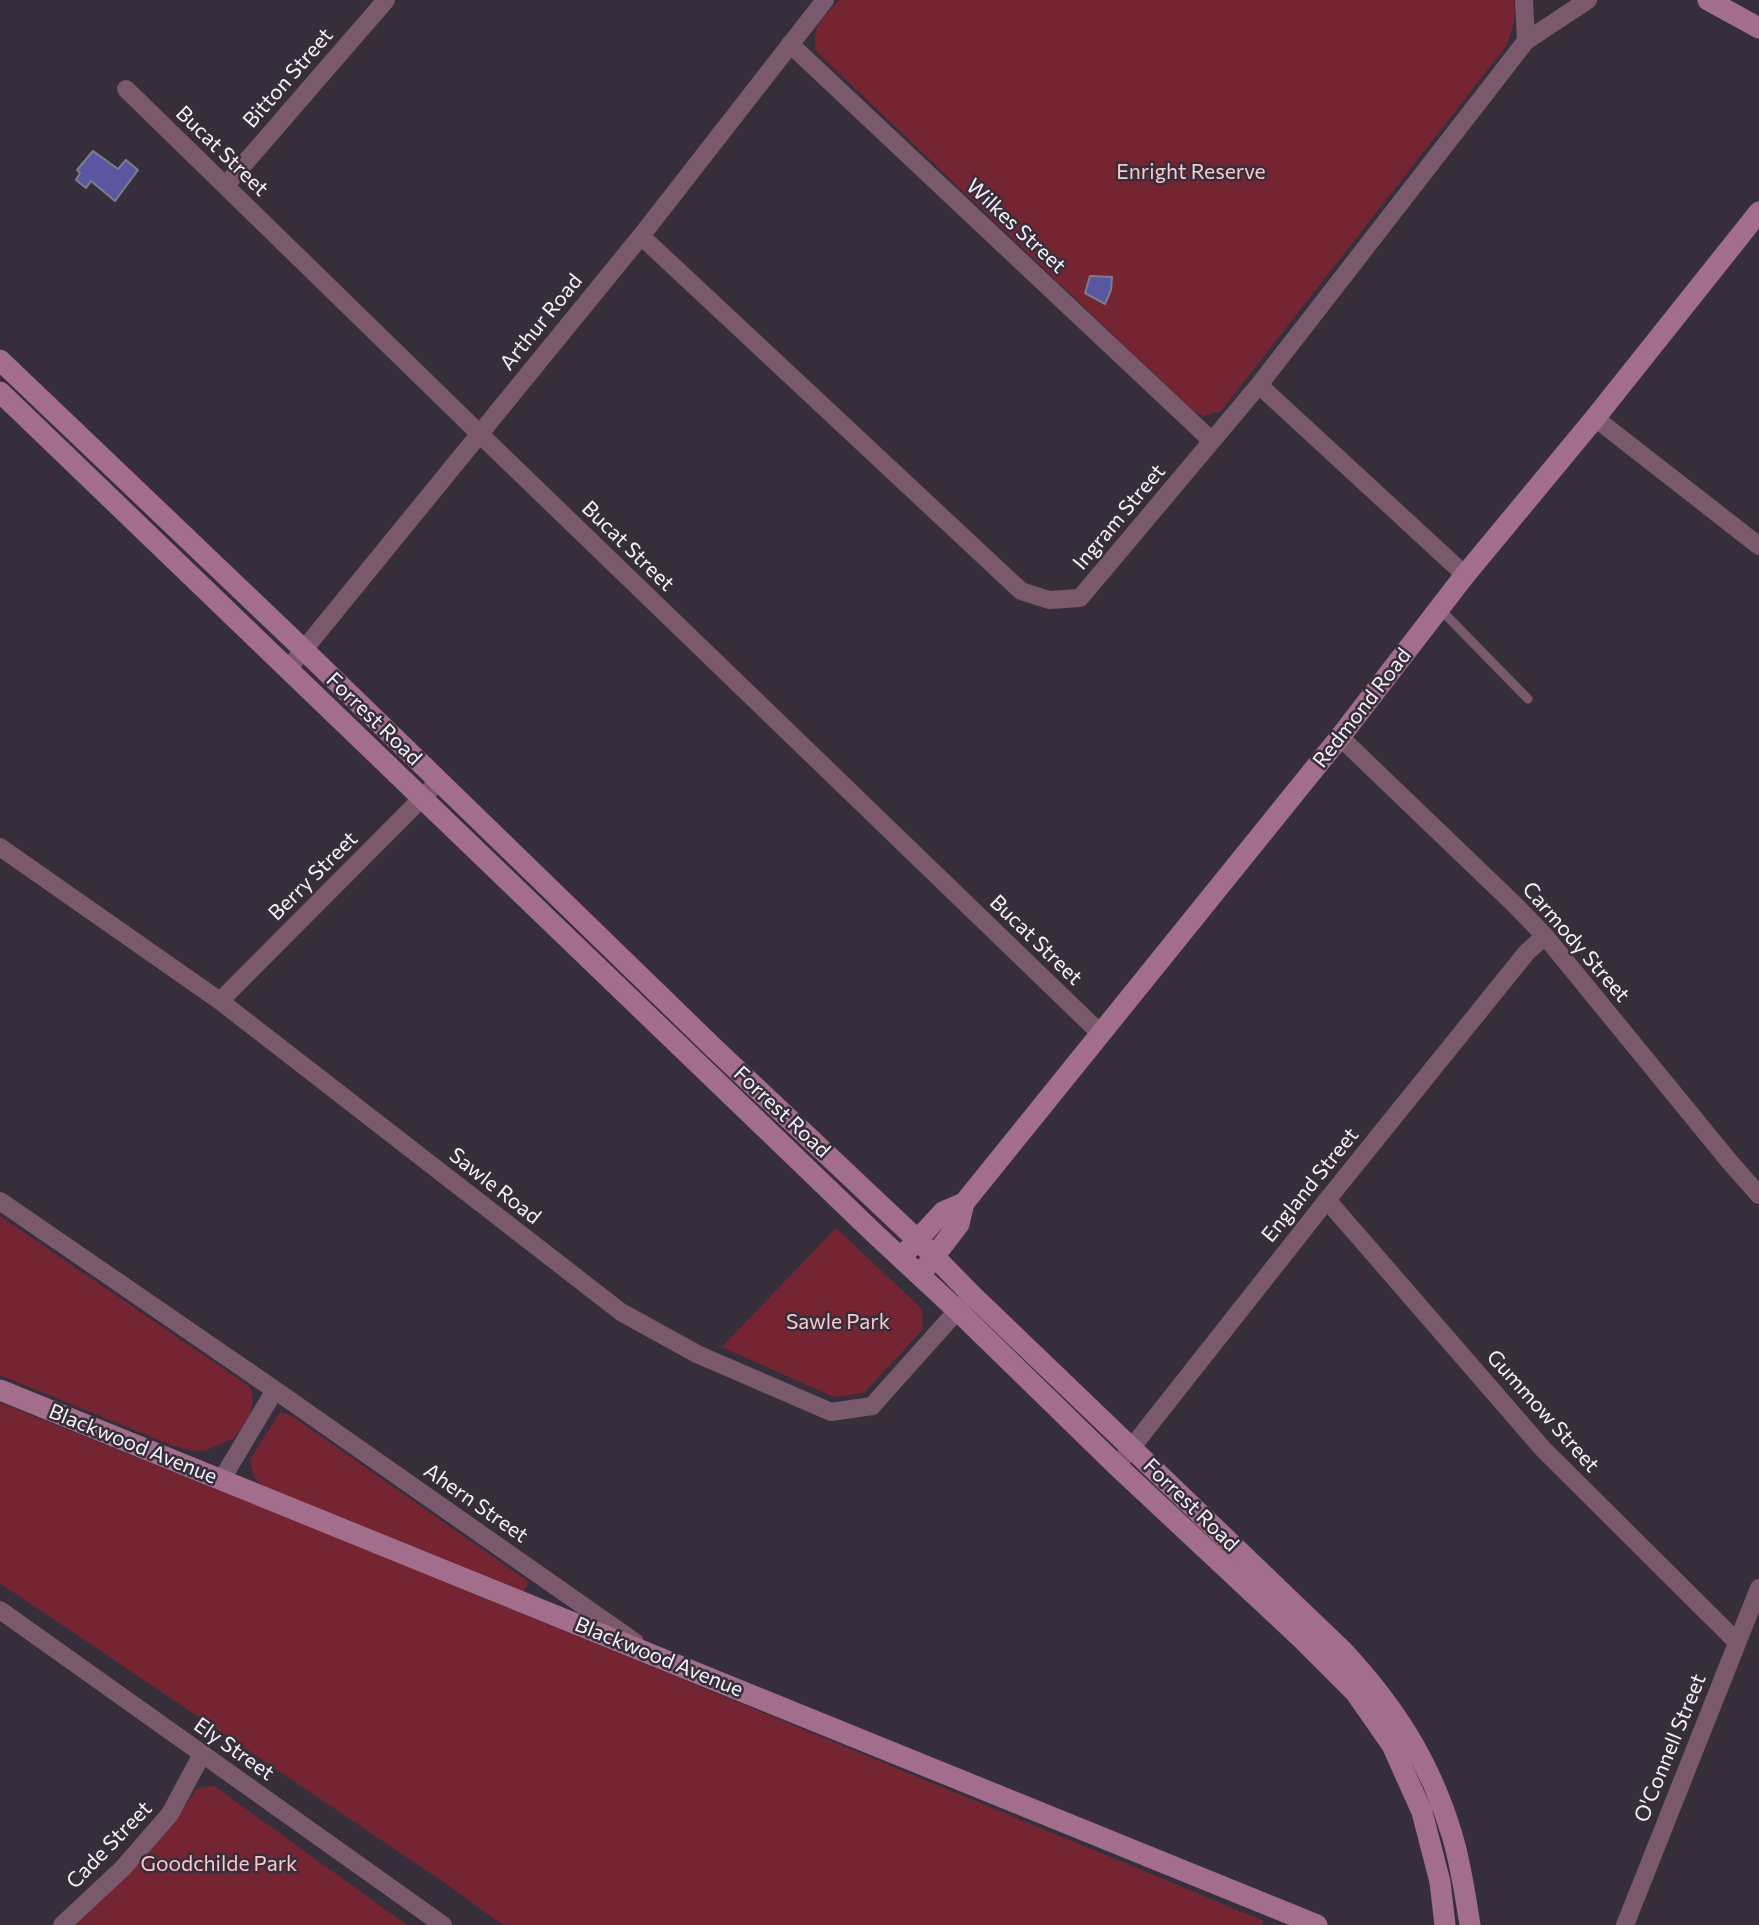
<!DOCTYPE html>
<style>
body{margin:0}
canvas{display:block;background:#372e3c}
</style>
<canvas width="1759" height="1925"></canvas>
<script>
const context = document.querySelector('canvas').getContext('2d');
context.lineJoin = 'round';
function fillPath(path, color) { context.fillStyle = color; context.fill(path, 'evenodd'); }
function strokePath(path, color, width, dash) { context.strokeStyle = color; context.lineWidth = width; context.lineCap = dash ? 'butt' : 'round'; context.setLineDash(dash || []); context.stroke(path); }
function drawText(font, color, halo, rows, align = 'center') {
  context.font = font + ' Commissioner,sans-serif'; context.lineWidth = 5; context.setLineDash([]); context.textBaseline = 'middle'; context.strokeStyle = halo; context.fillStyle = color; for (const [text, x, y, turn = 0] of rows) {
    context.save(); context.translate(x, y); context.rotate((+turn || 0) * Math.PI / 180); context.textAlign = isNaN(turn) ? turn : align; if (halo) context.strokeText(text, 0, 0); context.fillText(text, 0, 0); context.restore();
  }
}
const green = new Path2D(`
 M 839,0 L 1514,0 C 1517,17 1512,30 1506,46 L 1221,411 L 1204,416 L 1191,409 L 817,52 C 810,26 823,19 839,0 Z
 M 0,1216 L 250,1387 C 258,1411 246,1420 233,1439 C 223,1442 213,1448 206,1450 C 195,1453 181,1447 171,1445 L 0,1375 Z
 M 836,1228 L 922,1309 L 923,1329 L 864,1393 L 834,1397 L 722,1347 Z
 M 0,1403 C 424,1570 843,1746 1264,1921 L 1262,1925 L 503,1925 L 445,1883 L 0,1583 Z
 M 280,1412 L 292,1416 L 529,1582 L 523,1592 L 271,1492 L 254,1478 L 250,1460 Z
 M 214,1786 L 407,1925 L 76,1925 L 131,1872 L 172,1826 L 196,1790 L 203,1787 Z`);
const building = new Path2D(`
 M 93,151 L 118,169 L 126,160 L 138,170 L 115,201 L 91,181 L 86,188 L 76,180 L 80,173 L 77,170 Z
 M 1090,276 L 1112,277 L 1111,290 L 1105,304 L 1085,293 Z`);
const lane = new Path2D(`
 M 1439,608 L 1528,699`);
const street = new Path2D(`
 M 1524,0 L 1526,41
 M 790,44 L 1212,441
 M 126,89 L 489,443 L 1101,1034
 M 225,186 L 386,0
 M 641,236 L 1021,591 L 1049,600 L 1080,598 L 1259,385 L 1526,41 L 1588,0
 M 1259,385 L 1465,575
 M 1595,418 L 1759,546
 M 288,669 L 641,236 L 825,0
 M 1340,737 L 1515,905 L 1545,936 L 1729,1161 L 1759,1195
 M 0,847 L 220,1001 L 621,1312 L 697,1354 L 831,1412 L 872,1406 L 965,1302
 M 220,1001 L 438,782
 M 1327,1200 L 1543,1449 L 1737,1642
 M 0,1201 L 275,1390 L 635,1642
 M 1125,1456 L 1327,1200 L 1527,952 L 1545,936
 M 222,1479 L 275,1390
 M 0,1610 L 443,1925
 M 62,1925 L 123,1868 L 170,1814 L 202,1754
 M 1625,1925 L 1759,1588`);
const secondary = new Path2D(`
 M 1708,0 L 1759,28
 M 0,360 L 304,650 L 715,1049 L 927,1249 L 972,1295 L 1342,1650 C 1394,1706 1430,1761 1452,1835 C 1461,1864 1465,1895 1470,1925
 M 0,392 L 874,1233 L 957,1310 L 1116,1465 L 1301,1638 L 1355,1692 L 1392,1745 L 1422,1812 L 1440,1882 L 1445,1925
 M 908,1250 L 943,1212 L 964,1203
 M 926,1267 L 959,1224 L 964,1203 L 1340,737 L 1465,575 L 1595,418 L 1759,212
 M 0,1390 L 1317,1925`);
const streetNames = [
 ["Bitton Street",288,78,-49],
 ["Bucat Street",222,151,44],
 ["Wilkes Street",1016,226,43],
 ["Arthur Road",541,322,-51],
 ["Ingram Street",1119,517,-50],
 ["Bucat Street",628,546,44],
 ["Redmond Road",1362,708,-52],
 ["Forrest Road",374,719,44],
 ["Berry Street",313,876,-45],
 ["Bucat Street",1036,940,44],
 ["Carmody Street",1576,942,49],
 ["Forrest Road",782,1112,43],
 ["England Street",1310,1185,-51],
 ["Sawle Road",495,1186,38],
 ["Gummow Street",1543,1411,48],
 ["Blackwood Avenue",133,1444,22],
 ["Ahern Street",476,1503,35],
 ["Forrest Road",1191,1505,44],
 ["Blackwood Avenue",659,1657,22],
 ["O'Connell Street",1670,1748,-68],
 ["Ely Street",234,1749,35],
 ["Cade Street",109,1845,-46]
];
const parkNames = [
 ["Enright Reserve",1191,172],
 ["Sawle Park",838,1322],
 ["Goodchilde Park",219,1864]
];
fillPath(green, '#752532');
fillPath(building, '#5a57a1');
strokePath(building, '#7c7c8e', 2);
strokePath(lane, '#7b596c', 9);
strokePath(street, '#7b596c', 18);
strokePath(secondary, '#a36e8c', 21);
drawText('21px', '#f7f1fa', '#372e3c', streetNames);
drawText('21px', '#fbc8cb', '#372e3c', parkNames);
</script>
